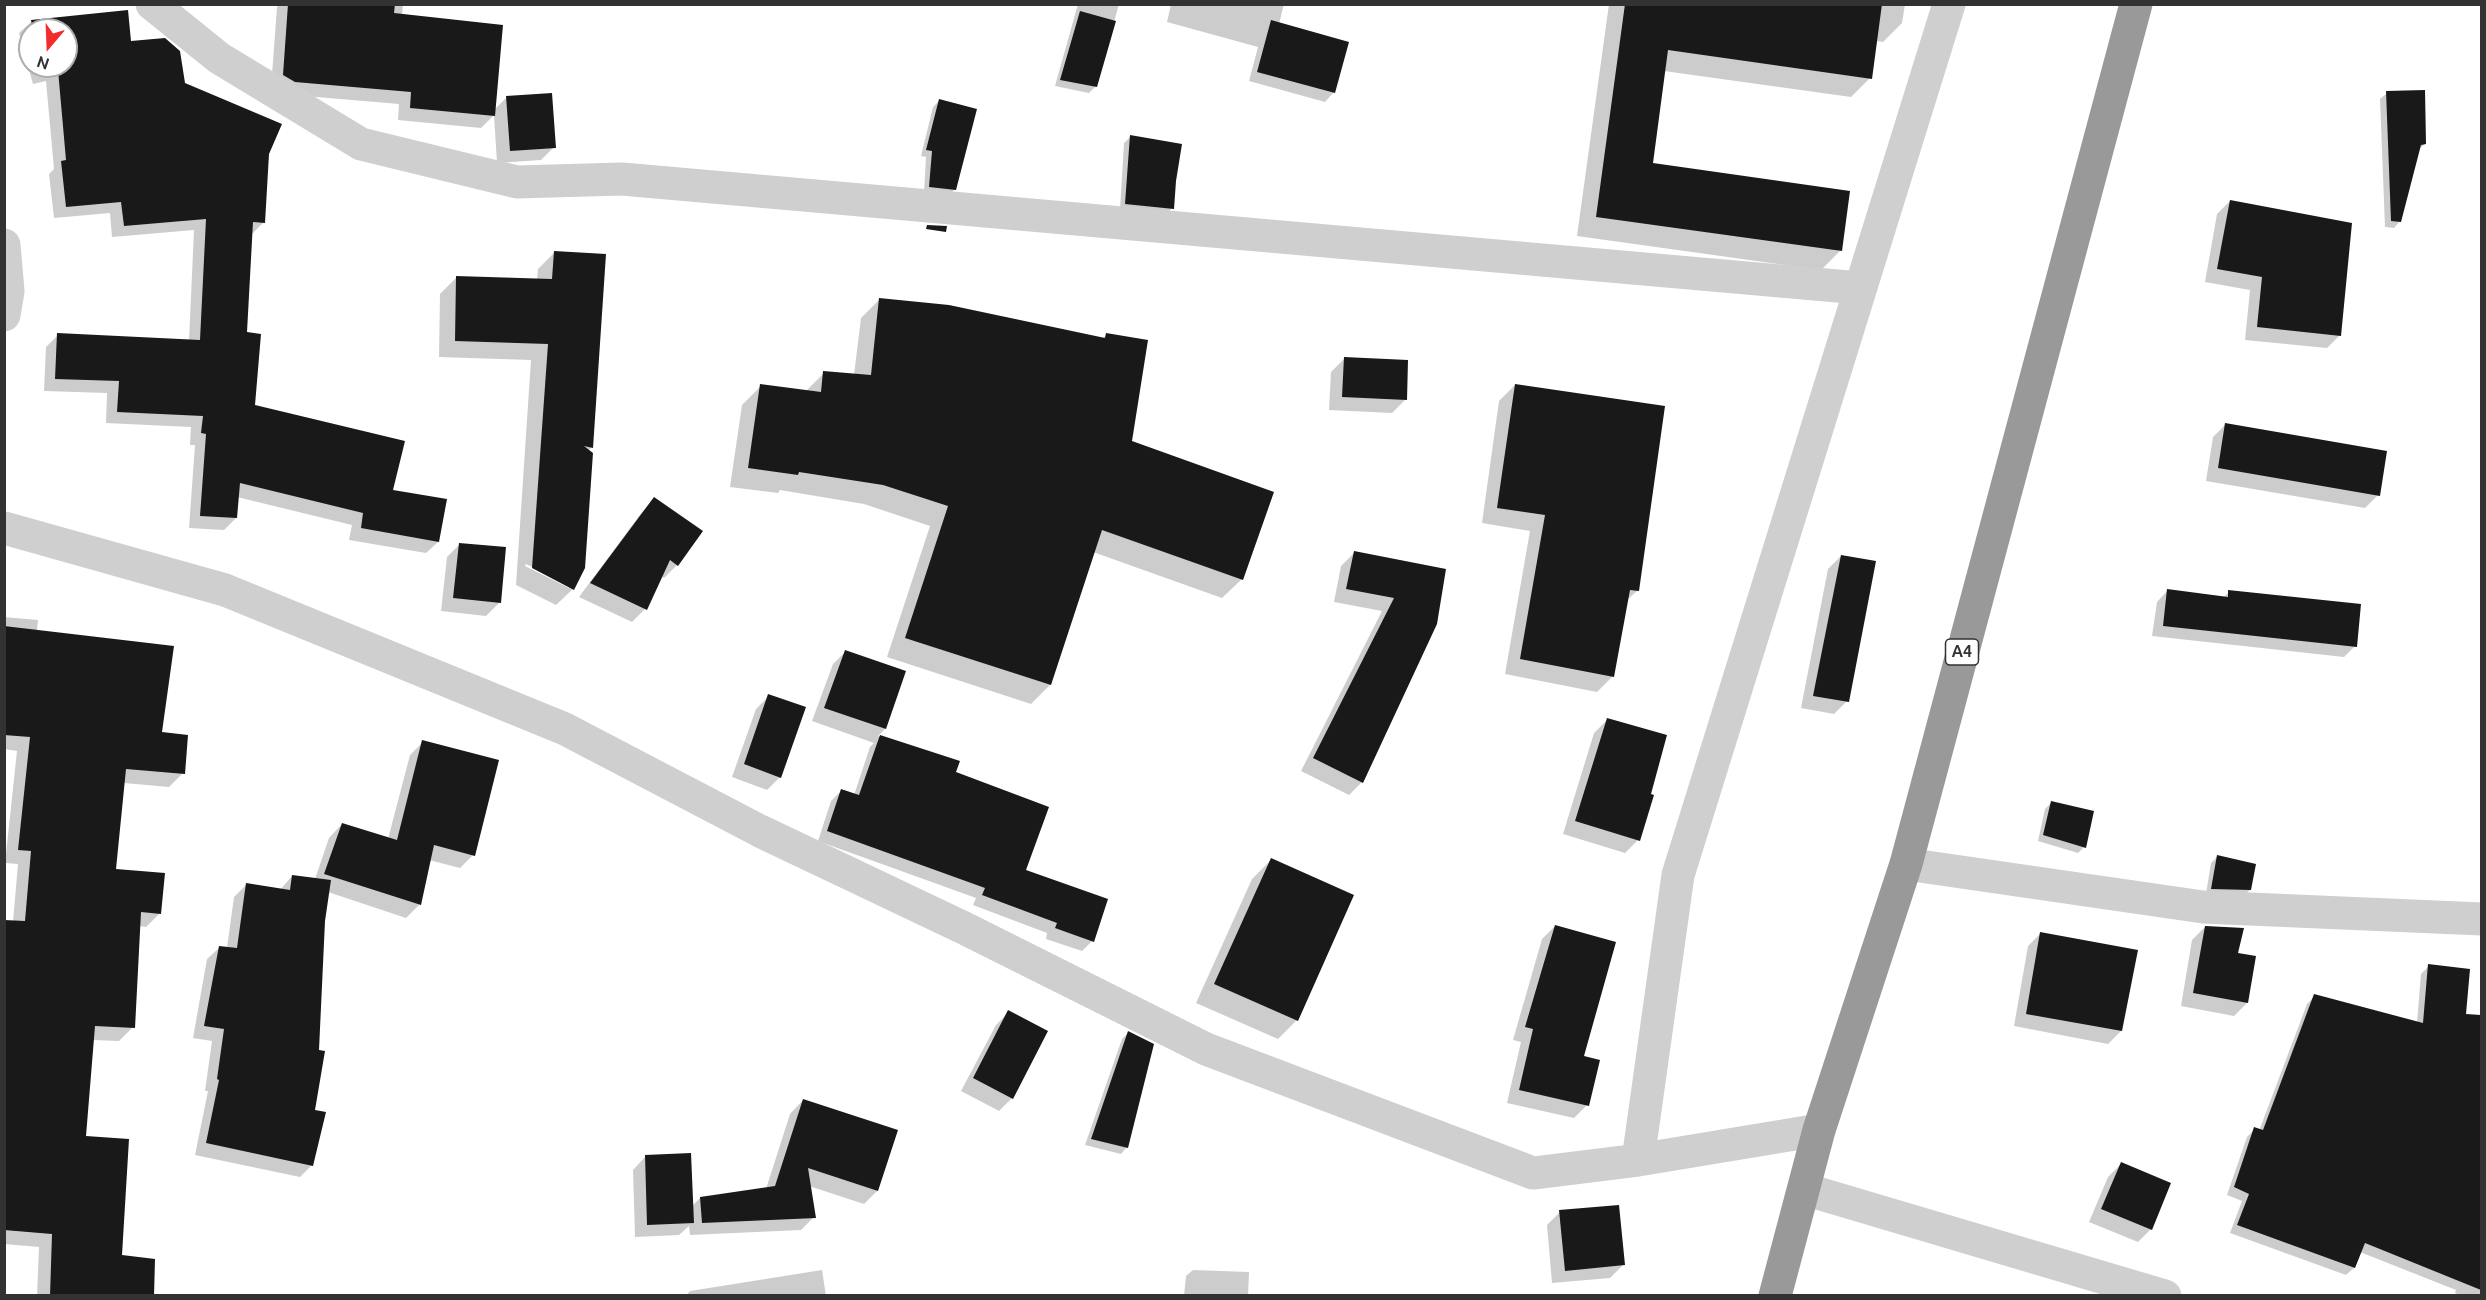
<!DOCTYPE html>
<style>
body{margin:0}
#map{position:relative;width:2486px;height:1300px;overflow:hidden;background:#fff;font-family:Ubuntu,sans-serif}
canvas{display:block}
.frame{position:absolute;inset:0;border:6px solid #323232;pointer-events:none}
.north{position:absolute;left:18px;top:18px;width:60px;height:60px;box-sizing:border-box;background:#fff;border:2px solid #adadad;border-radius:50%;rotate:199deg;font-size:16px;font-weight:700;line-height:24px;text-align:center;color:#323232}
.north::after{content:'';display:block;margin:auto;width:21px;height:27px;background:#f12e2c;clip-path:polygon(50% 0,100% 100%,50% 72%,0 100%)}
</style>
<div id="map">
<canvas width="2486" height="1300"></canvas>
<div class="frame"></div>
<div class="north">N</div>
</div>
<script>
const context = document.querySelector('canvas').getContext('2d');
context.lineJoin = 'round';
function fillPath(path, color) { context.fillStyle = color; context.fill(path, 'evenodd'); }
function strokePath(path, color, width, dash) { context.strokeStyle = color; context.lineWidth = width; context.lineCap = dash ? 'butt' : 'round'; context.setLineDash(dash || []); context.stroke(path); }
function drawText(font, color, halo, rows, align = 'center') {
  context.font = font + ' Ubuntu,sans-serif'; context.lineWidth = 6; context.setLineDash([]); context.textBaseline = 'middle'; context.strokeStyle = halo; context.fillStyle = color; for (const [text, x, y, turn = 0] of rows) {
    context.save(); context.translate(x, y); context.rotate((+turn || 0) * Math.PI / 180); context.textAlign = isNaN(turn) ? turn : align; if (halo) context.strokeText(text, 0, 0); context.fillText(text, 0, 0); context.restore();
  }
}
const shadow = new Path2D(`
 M 280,4 L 403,4 L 402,16 L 494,110 L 507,97 L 554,147 L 541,160 L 497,163 L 494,115 L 481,128 L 398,120 L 399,104 L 281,94 L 271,88 L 277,7 Z
 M 1078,4 L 1119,4 L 1096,86 L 1089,93 L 1055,86 Z
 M 1171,4 L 1284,4 L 1279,24 L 1334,92 L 1325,102 L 1249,81 L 1258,47 L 1167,22 Z
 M 1609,4 L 1905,4 L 1902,23 L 1883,42 L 1876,41 L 1870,78 L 1851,97 L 1664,71 L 1652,164 L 1840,251 L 1821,270 L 1577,236 Z
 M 126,12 L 129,43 L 184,84 L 267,153 L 264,222 L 252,234 L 245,334 L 253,406 L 391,491 L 438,542 L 426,553 L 349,540 L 352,525 L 237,497 L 236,518 L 224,530 L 189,528 L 195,445 L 190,445 L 191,427 L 106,423 L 107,393 L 44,391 L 46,347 L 58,335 L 189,341 L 194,230 L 112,237 L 110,213 L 54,218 L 49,174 L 54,169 L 46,81 L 33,84 L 19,33 L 31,22 ZM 30,30 L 66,30 L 66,66 L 30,66 Z
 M 2387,93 L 2425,144 L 2418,150 L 2400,221 L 2394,228 L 2385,227 L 2380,99 Z
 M 939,101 L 955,189 L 949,195 L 924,193 L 926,157 L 921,156 L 933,107 Z
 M 1130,137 L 1172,208 L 1166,214 L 1120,210 L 1124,143 Z
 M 2230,201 L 2340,335 L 2327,348 L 2245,340 L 2250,290 L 2205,282 L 2217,214 Z
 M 555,252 L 592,447 L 588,451 L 573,589 L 556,605 L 516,585 L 531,360 L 439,357 L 440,294 L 457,277 L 537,280 L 538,269 ZM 526,564 L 569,585 L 569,588 L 525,566 Z
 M 880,299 L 1102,339 L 1107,334 L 1130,442 L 1242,579 L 1222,598 L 1093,552 L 1050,685 L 1031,704 L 887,657 L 930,526 L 864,504 L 780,490 L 778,493 L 730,487 L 742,405 L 761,386 L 805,392 L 824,373 L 854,375 L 861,318 Z
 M 1344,359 L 1405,400 L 1392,413 L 1329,410 L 1331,372 Z
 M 1515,385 L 1638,590 L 1626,601 L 1613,676 L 1597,692 L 1505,674 L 1530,531 L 1482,523 L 1499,401 Z
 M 2226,424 L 2378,495 L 2365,508 L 2206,481 L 2213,437 Z
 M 655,499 L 677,565 L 664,578 L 661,576 L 645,609 L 632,622 L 579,597 L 642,512 Z
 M 460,544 L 499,603 L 486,616 L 441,611 L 447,557 Z
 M 1354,553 L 1435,624 L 1362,782 L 1349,795 L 1301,771 L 1382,611 L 1334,602 L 1341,566 Z
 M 1841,556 L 1847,701 L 1834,714 L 1801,708 L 1828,569 Z
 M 2168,590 L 2223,598 L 2229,592 L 2355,646 L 2344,657 L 2152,636 L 2157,602 Z
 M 4,617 L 38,620 L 37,630 L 160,734 L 183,773 L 169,787 L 124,783 L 115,871 L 160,913 L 146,927 L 139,926 L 133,1027 L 119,1041 L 92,1040 L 84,1138 L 121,1256 L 153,1296 L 37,1296 L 39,1247 L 4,1244 L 4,922 L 13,922 L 18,864 L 5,863 L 17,751 L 4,749 Z
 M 846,651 L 904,672 L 885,729 L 878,736 L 958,762 L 954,773 L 1024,871 L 1092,941 L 1082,951 L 1046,939 L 1047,933 L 973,905 L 976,898 L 818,841 L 831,801 L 841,791 L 854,795 L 870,747 L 874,743 L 812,721 L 833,664 Z
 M 769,696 L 780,777 L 767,790 L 732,777 L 756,709 Z
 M 1607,720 L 1649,795 L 1638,840 L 1625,853 L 1563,834 L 1594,733 Z
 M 423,742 L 473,855 L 460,868 L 429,860 L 419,905 L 406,918 L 328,892 L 324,920 L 312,1165 L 300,1177 L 195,1155 L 208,1091 L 205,1091 L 212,1041 L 193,1038 L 207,959 L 220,947 L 227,948 L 234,897 L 246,885 L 280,890 L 292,876 L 315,879 L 329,838 L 342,824 L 388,839 L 410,755 Z
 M 2051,803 L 2084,847 L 2078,853 L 2038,841 L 2045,809 Z
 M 2217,857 L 2250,890 L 2243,896 L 2206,894 L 2211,863 Z
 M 1271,860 L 1297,1020 L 1278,1039 L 1196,1003 L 1252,879 Z
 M 1555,926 L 1587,1105 L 1574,1118 L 1507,1103 L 1521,1042 L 1513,1040 L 1542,939 Z
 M 2205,927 L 2237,955 L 2247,1003 L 2234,1016 L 2181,1006 L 2192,940 Z
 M 2041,933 L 2121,1031 L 2108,1044 L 2014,1026 L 2028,946 Z
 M 2429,966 L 2464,1015 L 2482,1017 L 2482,1296 L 2462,1296 L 2455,1293 L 2456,1290 L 2360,1252 L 2354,1268 L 2346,1275 L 2230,1233 L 2242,1201 L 2227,1195 L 2247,1137 L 2255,1129 L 2259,1131 L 2307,1004 L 2315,996 L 2417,1023 L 2421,974 Z
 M 1009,1012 L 1012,1098 L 999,1111 L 961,1091 L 996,1025 Z
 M 1128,1033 L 1127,1147 L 1121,1154 L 1085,1145 L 1122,1039 Z
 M 803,1100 L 877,1191 L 864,1204 L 809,1186 L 814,1217 L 801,1230 L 690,1235 L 689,1226 L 679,1235 L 635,1237 L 633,1170 L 646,1156 L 691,1207 L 700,1198 L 766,1189 L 790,1114 Z
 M 2121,1164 L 2151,1229 L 2138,1242 L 2089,1222 L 2108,1177 Z
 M 1560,1212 L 1623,1265 L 1610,1278 L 1552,1283 L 1547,1225 Z
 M 822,1270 L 826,1296 L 686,1296 L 690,1291 Z
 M 1193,1270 L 1249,1272 L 1248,1296 L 1184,1296 L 1186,1276 Z`);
const building = new Path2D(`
 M 288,4 L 395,4 L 394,13 L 503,25 L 495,116 L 410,108 L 411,92 L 295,82 L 283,75 Z
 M 1625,4 L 1882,4 L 1872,79 L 1668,50 L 1653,163 L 1850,191 L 1842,251 L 1596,217 Z
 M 128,10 L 131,41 L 165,38 L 180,51 L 185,83 L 282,124 L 269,154 L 265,223 L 253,222 L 247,332 L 261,334 L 255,405 L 405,441 L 393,490 L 447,499 L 439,542 L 361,528 L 363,513 L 240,483 L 237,518 L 200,516 L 206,434 L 201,433 L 203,416 L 117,412 L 119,381 L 55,379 L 57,333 L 200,340 L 206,219 L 124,226 L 121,202 L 66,207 L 61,161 L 66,160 L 58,70 L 45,73 L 43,66 L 66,66 L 66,30 L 33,30 L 31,20 Z
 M 1080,11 L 1116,21 L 1097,87 L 1060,80 Z
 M 1271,20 L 1349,42 L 1335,93 L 1257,72 Z
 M 2425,90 L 2426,144 L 2421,145 L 2401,222 L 2391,221 L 2386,91 Z
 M 552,93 L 556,148 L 510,151 L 506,96 Z
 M 939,99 L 977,109 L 956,190 L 929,187 L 932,151 L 926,150 Z
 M 1130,135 L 1182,144 L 1176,181 L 1174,209 L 1125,204 Z
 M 2230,200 L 2352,223 L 2341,336 L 2257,327 L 2262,277 L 2217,269 Z
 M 927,225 L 947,226 L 946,232 L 926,229 Z
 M 554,251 L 606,254 L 593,448 L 584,446 L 593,453 L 585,568 L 574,590 L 532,568 L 548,344 L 455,341 L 456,276 L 552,279 Z
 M 879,298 L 949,305 L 1105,338 L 1106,333 L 1148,340 L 1132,441 L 1274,492 L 1243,580 L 1102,530 L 1051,685 L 905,638 L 948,506 L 883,485 L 799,472 L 798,475 L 748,468 L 760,384 L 821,392 L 823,371 L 871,375 Z
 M 1344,357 L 1408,360 L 1407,400 L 1342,397 Z
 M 1515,384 L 1665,406 L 1639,591 L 1630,590 L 1614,677 L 1520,659 L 1545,515 L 1497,508 Z
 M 2225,423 L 2387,451 L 2380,496 L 2218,468 Z
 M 654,497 L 703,531 L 678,566 L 670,560 L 647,610 L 590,583 Z
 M 459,543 L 506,547 L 501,603 L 453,598 Z
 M 1354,551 L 1446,569 L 1437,624 L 1363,783 L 1313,758 L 1394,598 L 1346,589 Z
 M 1841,555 L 1876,561 L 1849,702 L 1813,696 Z
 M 2167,589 L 2228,597 L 2228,590 L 2361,604 L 2357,647 L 2163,626 Z
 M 4,626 L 174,646 L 162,732 L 188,735 L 185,774 L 126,769 L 116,869 L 165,873 L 161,914 L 141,912 L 135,1028 L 95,1026 L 86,1136 L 129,1139 L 122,1255 L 155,1259 L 154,1296 L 50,1296 L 52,1234 L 4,1230 L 4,920 L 25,921 L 31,851 L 18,850 L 30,737 L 4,735 Z
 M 845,650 L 906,671 L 886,729 L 824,708 Z
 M 768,694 L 806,707 L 781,778 L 744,764 Z
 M 1607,718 L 1667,735 L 1651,794 L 1654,795 L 1640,841 L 1575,821 Z
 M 880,735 L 960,761 L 956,772 L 1049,807 L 1026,870 L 1108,899 L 1094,942 L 1055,928 L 1057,923 L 982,895 L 985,888 L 827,831 L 841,789 L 859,795 Z
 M 422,740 L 499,760 L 475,856 L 434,845 L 421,905 L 324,874 L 342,823 L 397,840 Z
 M 2051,801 L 2094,811 L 2086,848 L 2043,835 Z
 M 2217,855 L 2256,864 L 2251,890 L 2211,889 Z
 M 1271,858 L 1354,895 L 1298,1021 L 1214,984 Z
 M 292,875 L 331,880 L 325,921 L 319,1050 L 325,1051 L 315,1110 L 326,1112 L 313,1166 L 206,1143 L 219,1080 L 217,1079 L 224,1029 L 204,1026 L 219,946 L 237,948 L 246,883 L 290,890 Z
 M 1555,925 L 1616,942 L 1584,1056 L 1600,1060 L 1589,1106 L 1519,1090 L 1533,1029 L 1525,1027 Z
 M 2205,926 L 2244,928 L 2238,953 L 2256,956 L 2248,1003 L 2193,993 Z
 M 2040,932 L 2138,950 L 2122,1031 L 2026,1014 Z
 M 2428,964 L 2470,969 L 2466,1014 L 2481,1015 L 2481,1290 L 2365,1243 L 2355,1268 L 2237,1225 L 2249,1194 L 2234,1187 L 2254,1127 L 2263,1130 L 2314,994 L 2423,1023 Z
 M 1008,1010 L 1048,1031 L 1013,1099 L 973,1078 Z
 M 1128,1031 L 1154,1044 L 1128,1148 L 1091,1139 Z
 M 803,1099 L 898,1130 L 878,1191 L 808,1168 L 816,1218 L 702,1223 L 700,1197 L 775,1186 Z
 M 691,1153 L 694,1223 L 647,1225 L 645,1155 Z
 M 2121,1162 L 2171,1183 L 2152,1230 L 2101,1209 Z
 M 1619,1205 L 1625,1265 L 1565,1271 L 1559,1210 Z`);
const minor = new Path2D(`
 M 152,4 L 219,58 L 361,144 L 517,182 L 622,179 L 1860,288
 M 4,245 L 8,291 L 4,315
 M 4,528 L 225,590 L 565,729 L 760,831 L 964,928 L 1206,1049 L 1533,1173 L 1638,1160
 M 1906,864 L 2203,907 L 2482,919
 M 1819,1130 L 1638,1160 L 1678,875 L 1949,4
 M 1804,1189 L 2165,1296`);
const highway = new Path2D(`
 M 1775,1296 L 1819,1130 L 1906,864 L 2136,4`);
const shields = [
 [1962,652,33]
];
const shieldNames = [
 ["A4",1962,652]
];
fillPath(shadow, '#0003');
fillPath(building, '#191919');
strokePath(minor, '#cfcfcf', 33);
strokePath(highway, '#999', 33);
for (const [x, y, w] of shields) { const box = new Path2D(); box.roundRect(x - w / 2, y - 13, w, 26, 4.5); context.fillStyle = '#fff'; context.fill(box); strokePath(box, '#323232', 1.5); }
drawText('bold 16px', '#323232', null, shieldNames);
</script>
